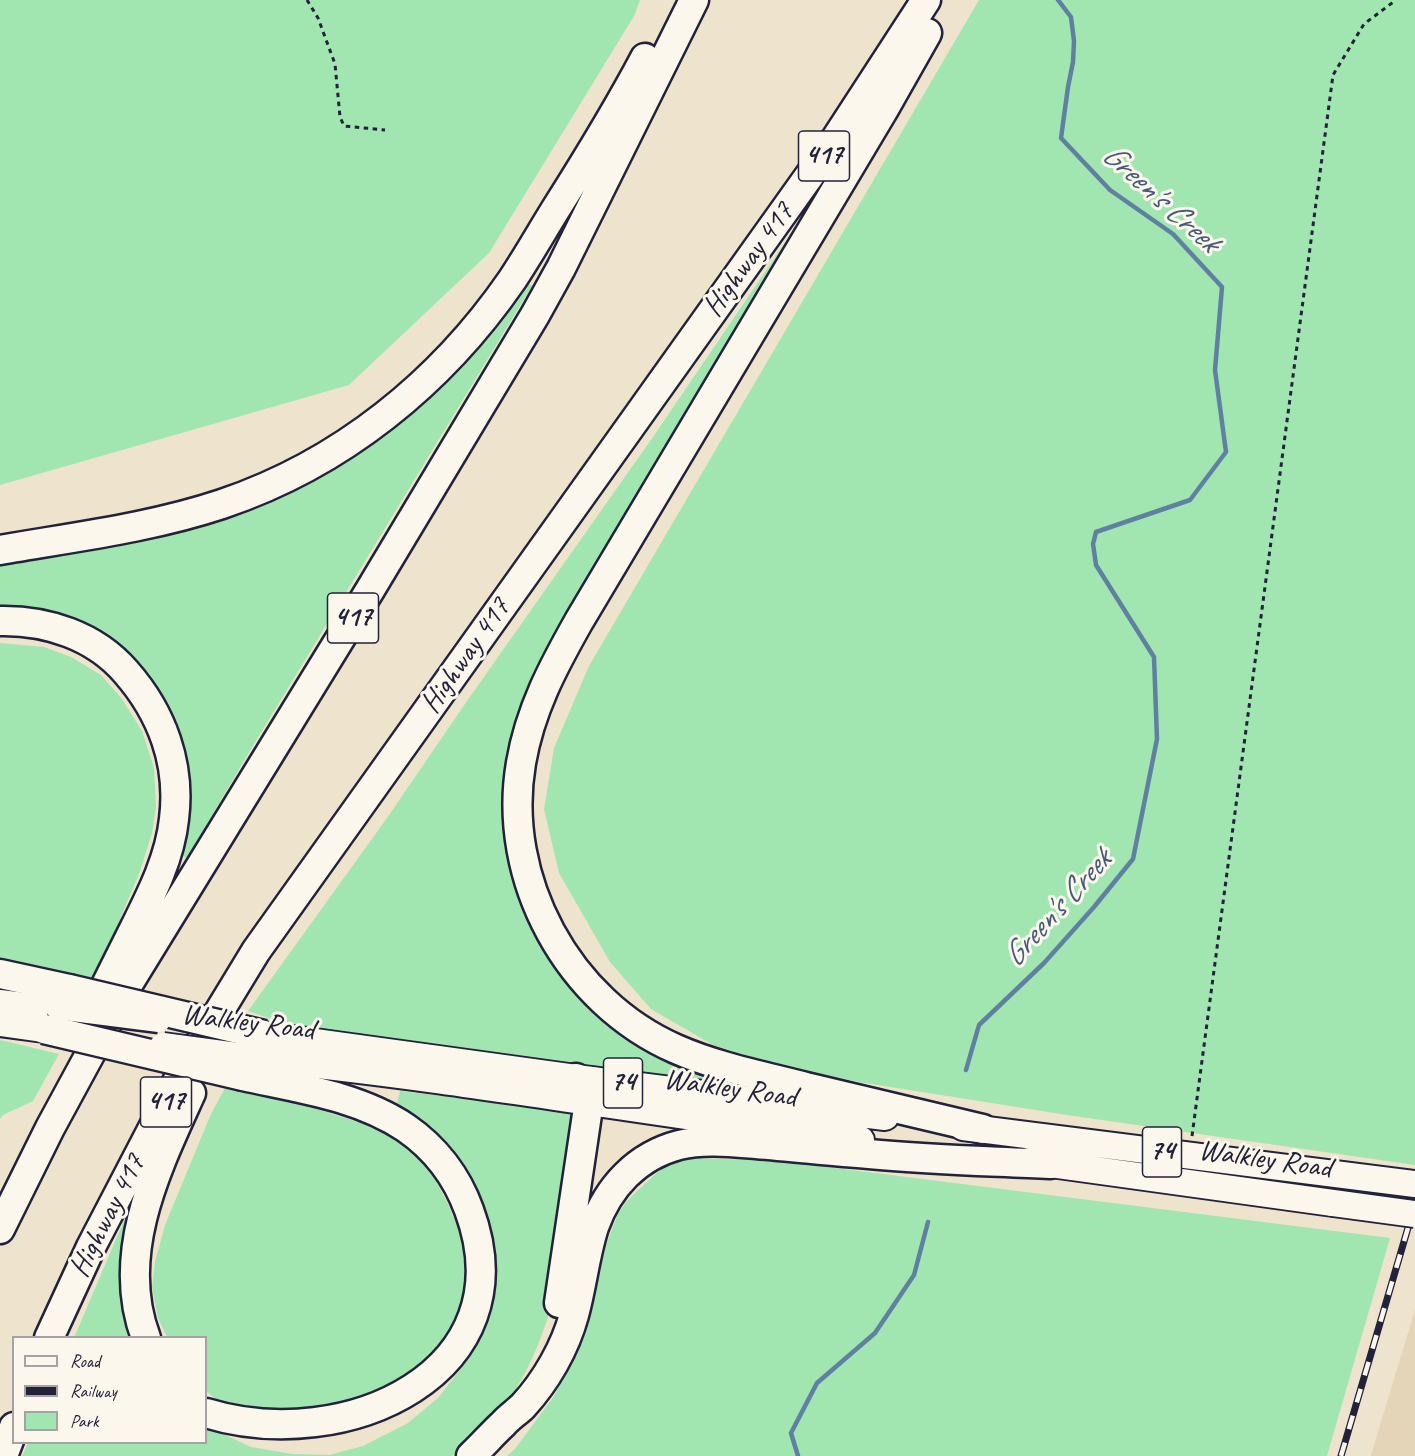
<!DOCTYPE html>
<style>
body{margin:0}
#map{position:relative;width:1415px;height:1456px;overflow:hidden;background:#eee3cd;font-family:Caveat,sans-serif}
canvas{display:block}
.legend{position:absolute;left:12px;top:1336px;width:195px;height:108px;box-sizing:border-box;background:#fbf7ec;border:2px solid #a4a2a5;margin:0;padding:8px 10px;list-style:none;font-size:18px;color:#22223b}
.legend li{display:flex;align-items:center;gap:12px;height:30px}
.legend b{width:30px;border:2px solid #a4a2a5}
</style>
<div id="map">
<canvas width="1415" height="1456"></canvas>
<ul class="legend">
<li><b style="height:8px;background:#fbf7ec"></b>Road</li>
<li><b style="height:8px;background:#22223b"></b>Railway</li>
<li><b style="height:16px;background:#a1e5b0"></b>Park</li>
</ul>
</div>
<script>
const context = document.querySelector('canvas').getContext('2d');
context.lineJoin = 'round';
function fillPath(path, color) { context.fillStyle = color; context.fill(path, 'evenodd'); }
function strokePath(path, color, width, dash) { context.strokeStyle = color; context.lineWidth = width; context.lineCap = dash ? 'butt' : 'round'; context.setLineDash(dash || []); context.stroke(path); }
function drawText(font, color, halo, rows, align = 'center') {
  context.font = font + ' Caveat,sans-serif'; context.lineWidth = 6; context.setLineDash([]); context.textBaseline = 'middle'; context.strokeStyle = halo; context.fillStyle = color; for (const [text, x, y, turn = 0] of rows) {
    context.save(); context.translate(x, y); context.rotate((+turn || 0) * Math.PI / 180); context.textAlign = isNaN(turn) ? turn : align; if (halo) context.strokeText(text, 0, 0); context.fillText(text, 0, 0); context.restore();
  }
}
const built = new Path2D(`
 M 1415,1310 L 1415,1456 L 1371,1456 L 1376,1438 Z`);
const green = new Path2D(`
 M 0,0 L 640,0 L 634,16 L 489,253 L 349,385 L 0,485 Z
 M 979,0 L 1415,0 L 1415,1165 L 1067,1115 L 859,1082 L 773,1064 L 713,1045 L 651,1009 L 610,962 L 559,873 L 544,809 L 554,748 L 589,666 Z
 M 814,200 L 595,581 L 507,797 L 562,969 L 733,1076 L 731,1087 L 697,1084 L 441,1046 L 295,1027 L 248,1011 L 387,818 L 467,701 L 653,437 Z
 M 520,279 L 532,286 L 248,754 L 187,858 L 175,852 L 183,821 L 130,663 L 0,612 L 0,558 L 293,486 Z
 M 0,643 L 44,647 L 71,657 L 101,675 L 122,699 L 142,731 L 154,768 L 156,806 L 152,833 L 139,874 L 119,921 L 96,980 L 77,976 L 75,979 L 0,967 Z
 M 0,1040 L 59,1054 L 33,1101 L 3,1115 L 0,1119 Z
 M 225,1088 L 304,1105 L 364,1124 L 400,1140 L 431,1171 L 448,1204 L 462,1238 L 469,1273 L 462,1307 L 451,1339 L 365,1418 L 228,1409 L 206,1391 L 206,1338 L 167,1337 L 158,1318 L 152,1288 L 155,1262 L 165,1225 L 211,1114 Z
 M 400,1091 L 576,1112 L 553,1300 C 535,1364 508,1417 452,1456 L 22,1456 L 28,1443 L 206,1442 L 206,1423 L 219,1432 L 251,1447 L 292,1454 L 329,1455 L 363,1446 L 408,1423 L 438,1398 L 459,1371 L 472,1346 L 483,1315 L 488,1261 L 398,1110 L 397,1104 Z
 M 695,1158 L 780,1161 L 1390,1238 L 1327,1456 L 507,1456 L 515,1449 L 554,1396 L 586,1333 L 606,1245 L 617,1216 L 625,1203 L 635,1193 L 663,1167 Z
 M 125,1218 L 133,1224 L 137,1337 L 74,1338 Z`);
const stream = new Path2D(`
 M 966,1070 L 979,1025 L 1044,963 L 1094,907 L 1133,859 L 1157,739 L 1154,657 L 1096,565 L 1093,544 L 1096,532 L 1190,500 L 1226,452 L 1215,370 L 1222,287 L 1173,234 L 1110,190 L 1061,138 L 1068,87 L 1073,62 L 1074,41 L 1071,17 L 1058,0
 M 798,1456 L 791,1433 L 817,1383 L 875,1333 L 914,1275 L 928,1222`);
const path = new Path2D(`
 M 307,0 L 318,18 L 335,64 L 340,117 L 344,126 L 385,130
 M 1192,1136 L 1333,75 L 1364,24 L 1396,0`);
const secondary = new Path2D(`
 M 0,1001 L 57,1008`);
const primary = new Path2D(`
 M 0,1023 L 44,1029
 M 264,1035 L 576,1078 L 885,1117
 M 252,1058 C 456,1078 658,1115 861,1140
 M 963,1127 L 1415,1184
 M 1029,1161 L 1333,1203`);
const highway = new Path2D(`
 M 927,33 L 884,109 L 579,621 C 553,667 530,710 521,763 C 501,879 568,1002 676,1049 C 717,1067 763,1076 806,1087 C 865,1101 924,1115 983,1129
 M 0,550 C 74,537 150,528 222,504 C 341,464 441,383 512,280 C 528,256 542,231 557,207 C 588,158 618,109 645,58
 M 0,621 C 47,620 95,636 126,672 C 162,713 181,764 174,819 C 170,858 151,895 134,929 C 121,955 108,981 95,1007
 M 0,974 L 69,989
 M 0,1229 L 50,1128 L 127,986 L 370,590 L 535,315 L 561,268 L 694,0
 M 559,1303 L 589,1101 L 586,1089 L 576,1078
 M 49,1338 L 91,1247 L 180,1076 L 256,951 L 837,137 L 926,0
 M 146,1338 C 114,1254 157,1168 191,1093
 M 206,1413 C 346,1456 529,1372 469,1210 C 457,1177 435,1148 406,1128 C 359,1096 297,1088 243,1076
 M 3,1456 L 14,1427
 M 471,1456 C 482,1446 492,1434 503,1424 C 509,1417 517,1412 523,1406 C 546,1381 565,1348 574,1315 C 582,1286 585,1255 594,1227 C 608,1187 637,1156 679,1145 C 703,1139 731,1142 756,1144 C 793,1147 831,1151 869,1154 C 929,1160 990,1161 1050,1164`);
const rail = new Path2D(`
 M 1341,1456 L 1415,1204`);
const secondaryBridge = new Path2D(`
 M 57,1008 L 159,1021`);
const primaryBridge = new Path2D(`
 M 163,1046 L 252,1058
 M 1333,1203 L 1415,1214`);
const highwayBridge = new Path2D(`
 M 69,989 L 264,1035
 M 44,1029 L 243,1076`);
const shields = [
 [824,156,51],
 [353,618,51],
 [623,1083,39],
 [166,1102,51],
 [1162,1152,39]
];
const shieldNames = [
 ["417",824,156],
 ["417",353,618],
 ["74",623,1083],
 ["417",166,1102],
 ["74",1162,1152]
];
const streetNames = [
 ["Highway 417",749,260,-54],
 ["Highway 417",466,656,-55],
 ["Walkley Road",248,1023,7],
 ["Walkley Road",730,1089,8],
 ["Walkley Road",1265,1160,8],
 ["Highway 417",108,1216,-63]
];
const waterNames = [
 ["Green's Creek",1160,199,42],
 ["Green's Creek",1058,909,-48]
];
fillPath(built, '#e5d5b8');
fillPath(green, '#a1e5b0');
strokePath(stream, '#6080a2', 4.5);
strokePath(secondary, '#22223b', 27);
strokePath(primary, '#22223b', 30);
strokePath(highway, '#22223b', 33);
strokePath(path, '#22223b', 3, [4.5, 4.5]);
strokePath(secondary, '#fbf7ec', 22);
strokePath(primary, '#fbf7ec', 26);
strokePath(highway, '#fbf7ec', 28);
strokePath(rail, '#22223b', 7);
strokePath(rail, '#fbf7ec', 4.5, [14]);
strokePath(secondaryBridge, '#22223b', 27, []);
strokePath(primaryBridge, '#22223b', 30, []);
strokePath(highwayBridge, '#22223b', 33, []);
strokePath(secondaryBridge, '#fbf7ec', 22);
strokePath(primaryBridge, '#fbf7ec', 26);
strokePath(highwayBridge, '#fbf7ec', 28);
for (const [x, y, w] of shields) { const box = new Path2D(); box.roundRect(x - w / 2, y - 25, w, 50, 4.5); context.fillStyle = '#fbf7ec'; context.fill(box); strokePath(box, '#22223b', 1.5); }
drawText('bold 28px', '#22223b', null, shieldNames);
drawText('30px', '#22223b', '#fbf7ec', streetNames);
drawText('italic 32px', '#465977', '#fbf7ec', waterNames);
</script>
